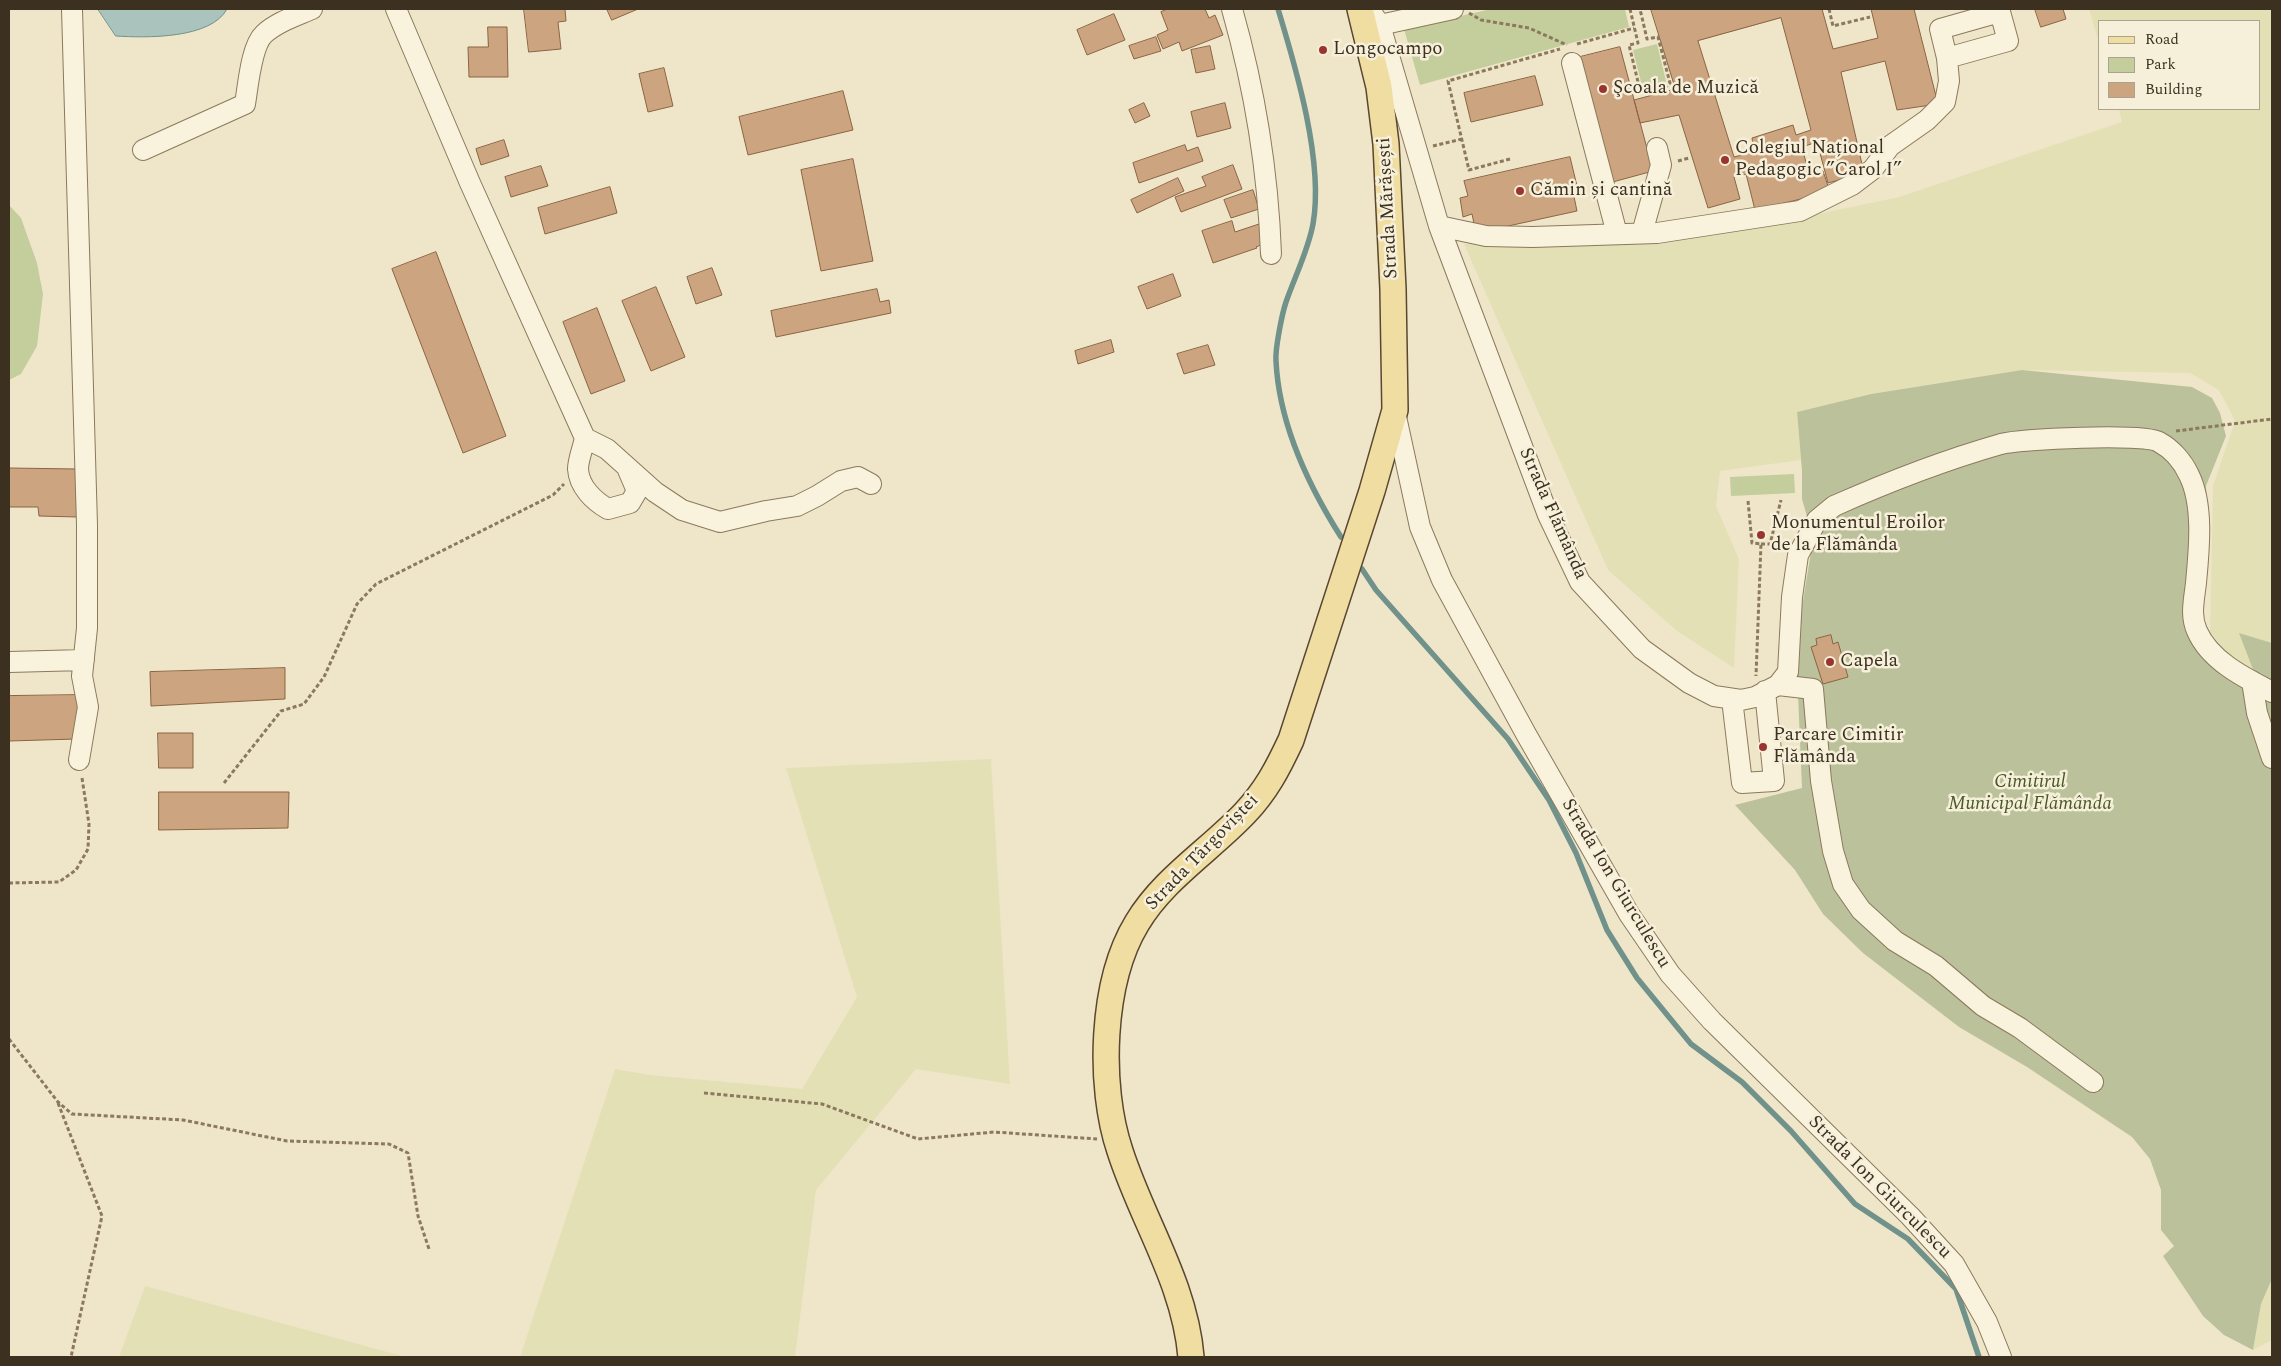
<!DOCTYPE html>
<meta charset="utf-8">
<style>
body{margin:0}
#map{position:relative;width:2281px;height:1366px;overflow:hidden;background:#efe6c9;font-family:Spectral,serif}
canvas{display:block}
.frame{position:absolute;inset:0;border:10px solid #3c3021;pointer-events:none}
.legend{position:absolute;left:2098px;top:20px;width:162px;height:90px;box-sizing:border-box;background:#f6efd9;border:1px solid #aca38f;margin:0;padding:6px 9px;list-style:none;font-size:15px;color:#3c3021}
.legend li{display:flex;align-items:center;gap:10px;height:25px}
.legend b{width:25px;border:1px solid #aca38f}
</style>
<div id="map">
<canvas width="2281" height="1366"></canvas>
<div class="frame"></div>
<ul class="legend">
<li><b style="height:6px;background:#f0dda2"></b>Road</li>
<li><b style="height:14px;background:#c4cd9c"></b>Park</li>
<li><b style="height:14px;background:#cca47f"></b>Building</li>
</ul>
</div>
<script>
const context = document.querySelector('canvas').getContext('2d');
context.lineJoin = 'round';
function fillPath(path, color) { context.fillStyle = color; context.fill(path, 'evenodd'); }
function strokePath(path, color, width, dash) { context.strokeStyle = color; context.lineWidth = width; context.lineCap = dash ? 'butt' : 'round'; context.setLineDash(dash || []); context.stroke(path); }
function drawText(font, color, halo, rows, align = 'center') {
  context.font = font + ' Spectral,serif'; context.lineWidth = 5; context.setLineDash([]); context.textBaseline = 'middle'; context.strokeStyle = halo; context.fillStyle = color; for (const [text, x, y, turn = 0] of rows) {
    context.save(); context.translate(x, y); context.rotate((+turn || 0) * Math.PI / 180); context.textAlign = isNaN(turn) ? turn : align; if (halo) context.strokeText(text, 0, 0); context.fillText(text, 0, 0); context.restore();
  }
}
const farmland = new Path2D(`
 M 2089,9 L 2272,9 L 2272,701 L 2246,686 L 2210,634 L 2213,486 L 2235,421 L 2219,390 L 2190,373 L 2022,370 L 1871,394 L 1797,412 L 1801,460 L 1720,471 L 1716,506 L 1739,559 L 1734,668 L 1677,631 L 1608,570 L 1464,244 L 1569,234 L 1794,219 L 1899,197 L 2122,122 L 2119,109 L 2260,109 L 2260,21 L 2100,21 L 2100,46 Z
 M 991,759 L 1010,1084 L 916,1069 L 816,1190 L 795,1357 L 520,1357 L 615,1069 L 650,1075 L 802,1089 L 857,997 L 786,768 Z
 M 2272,1279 L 2272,1340 L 2253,1350 L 2261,1304 Z
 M 145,1286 L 406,1357 L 119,1357 Z`);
const green = new Path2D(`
 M 1491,9 L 1625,9 L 1629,27 L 1420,85 L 1404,29 Z
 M 1657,44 L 1666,81 L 1662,86 L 1650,90 L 1642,86 L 1633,50 Z
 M 9,205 L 21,218 L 37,263 L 43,294 L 37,346 L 21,374 L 9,380 Z
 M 1794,474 L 1795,493 L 1731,496 L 1730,477 Z`);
const cemetery = new Path2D(`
 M 2022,370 L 2192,387 L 2212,398 L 2220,413 L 2226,436 L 2206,486 L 2208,537 L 2204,607 L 2186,617 L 2246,686 L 2272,702 L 2272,1279 L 2261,1304 L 2253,1350 L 2224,1335 L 2203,1316 L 2163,1256 L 2174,1246 L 2161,1230 L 2161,1190 L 2150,1159 L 2132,1137 L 2027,1067 L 1959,1027 L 1863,953 L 1823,914 L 1795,870 L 1735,805 L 1802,788 L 1798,695 L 1798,631 L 1811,552 L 1810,527 L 1802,499 L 1802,471 L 1797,412 L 1871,394 Z
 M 2239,633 L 2272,643 L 2272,683 L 2254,672 Z`);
const water = new Path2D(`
 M 98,9 L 227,9 C 211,39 146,38 116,36 Z`);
const stream = new Path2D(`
 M 1278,9 C 1296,68 1324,162 1313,224 C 1308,251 1295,276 1286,302 C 1282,314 1275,349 1276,361 C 1279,424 1308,485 1341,537
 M 1362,569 L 1376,590 L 1508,739 L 1549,800 L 1576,853 L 1607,930 L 1637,978 L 1691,1044 L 1742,1082 L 1791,1131 L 1855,1204 L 1908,1239 L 1956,1289 L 1979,1357`);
const building = new Path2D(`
 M 524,9 L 565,9 L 566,21 L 558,22 L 561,49 L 529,52 Z
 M 607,9 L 638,9 L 612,20 Z
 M 1168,9 L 1205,9 L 1209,18 L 1215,15 L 1223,35 L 1182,51 L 1179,42 L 1163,49 L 1157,35 L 1168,30 L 1161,12 Z
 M 1651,9 L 1822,9 L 1833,49 L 1878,38 L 1871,9 L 1914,9 L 1938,104 L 1897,110 L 1885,61 L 1841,72 L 1864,173 L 1828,183 L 1817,142 L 1802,147 L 1809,174 L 1823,171 L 1830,192 L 1755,210 L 1746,174 L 1734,177 L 1740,199 L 1708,208 L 1679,115 L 1640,123 L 1634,100 L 1675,89 ZM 1781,18 L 1811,130 L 1796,135 L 1793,125 L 1752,138 L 1754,152 L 1734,157 L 1698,41 Z
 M 2035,9 L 2063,9 L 2066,19 L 2041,27 Z
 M 1114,14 L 1125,40 L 1087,55 L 1077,30 Z
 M 488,27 L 507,27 L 508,77 L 469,77 L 468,47 L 488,47 Z
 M 1156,37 L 1161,51 L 1134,59 L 1129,46 Z
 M 1210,46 L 1215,69 L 1196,73 L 1191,50 Z
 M 1620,47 L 1653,171 L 1609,183 L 1576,58 Z
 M 664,68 L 673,106 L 648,112 L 639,74 Z
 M 1535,76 L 1543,105 L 1471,122 L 1464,93 Z
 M 843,91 L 853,130 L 748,155 L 739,117 Z
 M 1144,103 L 1150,116 L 1135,123 L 1129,110 Z
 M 1225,103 L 1231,128 L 1197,137 L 1191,112 Z
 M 504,140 L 509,156 L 481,165 L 476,149 Z
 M 1185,145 L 1187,151 L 1198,147 L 1203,161 L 1139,183 L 1133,163 Z
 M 1570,157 L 1577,186 L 1572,187 L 1577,211 L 1476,233 L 1472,214 L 1463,217 L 1460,198 L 1468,196 L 1464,181 Z
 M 853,159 L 873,261 L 821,271 L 801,170 Z
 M 1233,165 L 1242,189 L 1181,212 L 1175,197 L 1206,186 L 1202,177 Z
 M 541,166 L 548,186 L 511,197 L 505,177 Z
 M 1178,178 L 1184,191 L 1137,213 L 1131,200 Z
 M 610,187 L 617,213 L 545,234 L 538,208 Z
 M 1253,190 L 1259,209 L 1231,218 L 1224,200 Z
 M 1232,221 L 1235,232 L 1262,223 L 1268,242 L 1256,247 L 1257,248 L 1213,263 L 1202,231 Z
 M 436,252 L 506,436 L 463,453 L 392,269 Z
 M 712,268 L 722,295 L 696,304 L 687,277 Z
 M 1173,274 L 1181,296 L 1147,309 L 1138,287 Z
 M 656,287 L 685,357 L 651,371 L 622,301 Z
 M 877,289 L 880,302 L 889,300 L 891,313 L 776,337 L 771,311 Z
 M 597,308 L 625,381 L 591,394 L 563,322 Z
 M 1111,340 L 1114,352 L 1078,364 L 1075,351 Z
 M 1208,345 L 1215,365 L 1184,374 L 1177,354 Z
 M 9,468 L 78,469 L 77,517 L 39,516 L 38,507 L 9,507 Z
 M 1831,635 L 1833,644 L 1838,642 L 1848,677 L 1823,684 L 1811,647 L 1817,645 L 1816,639 Z
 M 285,668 L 285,699 L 151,706 L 150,672 Z
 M 79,695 L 76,739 L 9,741 L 9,696 Z
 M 158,733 L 193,733 L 193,768 L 159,768 Z
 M 159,792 L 289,792 L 288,828 L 159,830 Z`);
const path = new Path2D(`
 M 1630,9 L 1638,43 L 1629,45 L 1640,90 L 1649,94 L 1663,90 L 1670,83 L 1658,37 L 1647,39 L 1640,9
 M 1829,9 L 1833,26 L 1870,17
 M 1469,13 L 1481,20 L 1529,28 L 1567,45
 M 1577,44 L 1634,28
 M 1433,146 L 1462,139
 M 1510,159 L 1469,170 L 1448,81 L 1560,49
 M 1678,161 L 1689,158
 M 2176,431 L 2272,419
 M 1748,501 L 1752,543 L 1761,544 L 1756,676
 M 1761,544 L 1770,544 L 1781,500
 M 224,783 L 281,711 L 304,704 L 324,677 L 357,604 L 376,584 L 553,495 L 564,484
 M 9,883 L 59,882 L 76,870 L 88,849 L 89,824 L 82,778
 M 9,1039 L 58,1102 L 72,1114 L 183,1120 L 287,1141 L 389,1144 L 408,1153 L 418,1216 L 429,1249
 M 704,1093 L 822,1104 L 918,1139 L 994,1132 L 1097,1139
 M 58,1103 L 102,1216 L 71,1357`);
const minor = new Path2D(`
 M 72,9 L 87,525 L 87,628 L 82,676 L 88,707 L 79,760
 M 396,9 L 470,183 L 585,438 L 607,449 L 655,492 L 682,510 L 720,522 L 766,511 L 797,506 L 817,496 L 841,481 L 858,477 L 871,484
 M 1232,9 C 1255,90 1268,170 1271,254
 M 1369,9 L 1380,25 L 1439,226 L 1548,515 L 1580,582 L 1642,649 L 1689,683 L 1714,696 L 1741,700 L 1755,697 L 1778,685 L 1788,672 L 1792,597 L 1798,555 L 1817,520 L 1834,506 C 1888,482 1945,460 2001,444 C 2021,439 2144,433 2159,442 C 2172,449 2183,462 2189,475 C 2204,505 2199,551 2196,583 C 2194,601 2190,615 2197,631 C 2210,661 2245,678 2272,692
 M 1380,25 L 1453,9
 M 1572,63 L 1617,234
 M 143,150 L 245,104 C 248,87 251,46 264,34 C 277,22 296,16 312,9
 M 1439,226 L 1486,236 L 1533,237 L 1657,233 L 1800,211 L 1852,185 L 1873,169 L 1890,146 L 1927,120 L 1945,102 L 1949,81 L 1947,58 L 1940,29 L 2000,12 L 2008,41 L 1947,58
 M 1642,233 L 1661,165 L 1657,148
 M 1395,412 L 1420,527 L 1442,580 L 1526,734 L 1629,914 L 1670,974 L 1712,1021 L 1910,1216 L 1954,1264 L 1987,1322 L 2001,1357
 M 585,438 C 583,448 578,460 578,469 C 579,487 594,501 608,509 L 630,503 L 637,491 L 628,470
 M 9,662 L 84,660
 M 2252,681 L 2257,713 L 2272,758
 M 1778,685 L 1813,689 L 1821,781 L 1833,851 L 1843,884 L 1861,910 L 1895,941 L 1936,966 L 1983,1006 L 2020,1028 L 2093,1082
 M 1732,699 L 1742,783 L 1774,781 L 1765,691`);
const major = new Path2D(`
 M 1191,1357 C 1185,1283 1142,1220 1120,1151 C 1098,1086 1101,982 1137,923 C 1163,879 1210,850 1245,813 C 1266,791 1278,768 1291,740 L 1372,491 L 1395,410 L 1393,289 L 1386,144 L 1379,87 L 1360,9`);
const markers = [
 [1323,50,5,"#9a342e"],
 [1603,89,5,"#9a342e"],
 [1725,160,5,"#9a342e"],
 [1520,191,5,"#9a342e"],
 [1761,535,5,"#9a342e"],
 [1830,662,5,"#9a342e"],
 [1763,747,5,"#9a342e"]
];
const poiNames = [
 ["Longocampo",1333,50],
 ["Şcoala de Muzică",1613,89],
 ["Colegiul Național",1735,149],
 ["Pedagogic ”Carol I”",1735,171],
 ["Cămin și cantină",1530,191],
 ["Monumentul Eroilor",1771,524],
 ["de la Flămânda",1771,546],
 ["Capela",1840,662],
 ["Parcare Cimitir",1773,736],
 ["Flămânda",1773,758]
];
const streetNames = [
 ["Strada Mărășești",1389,208,-93],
 ["Strada Flămânda",1552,514,66],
 ["Strada Târgoviștei",1203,853,-46],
 ["Strada Ion Giurculescu",1615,884,59],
 ["Strada Ion Giurculescu",1879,1188,45]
];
const parkNames = [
 ["Cimitirul",2030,783],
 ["Municipal Flămânda",2030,805]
];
fillPath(farmland, '#e4e0b6');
fillPath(green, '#c4cd9c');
fillPath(cemetery, '#bbc29b');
fillPath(water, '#aac3bd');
strokePath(water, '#70928b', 1);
strokePath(stream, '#70928b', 5.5);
fillPath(building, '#cca47f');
strokePath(building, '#8a6443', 1);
strokePath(minor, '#8b795d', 22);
strokePath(major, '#594731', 28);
strokePath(path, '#8b795d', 3, [4, 2.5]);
strokePath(minor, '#f9f2dd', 20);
strokePath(major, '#f0dda2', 25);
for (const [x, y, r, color] of markers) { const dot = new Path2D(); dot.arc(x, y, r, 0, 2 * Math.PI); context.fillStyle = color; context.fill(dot); strokePath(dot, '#f6efd9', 2); }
drawText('19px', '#3c3021', '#f6efd9', poiNames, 'left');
drawText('19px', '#3c3021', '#f6efd9', streetNames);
drawText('italic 19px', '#485828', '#f6efd9', parkNames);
</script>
